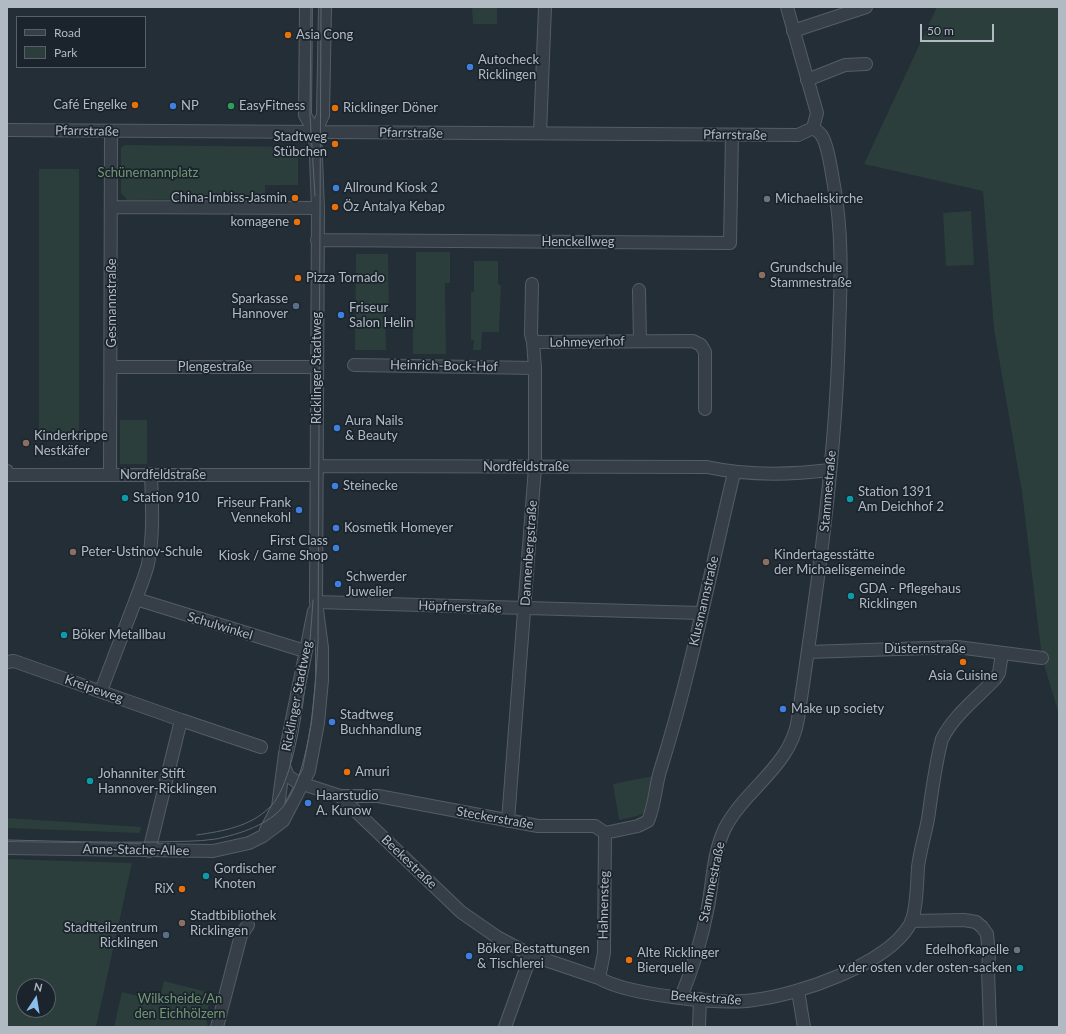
<!DOCTYPE html>
<meta charset="utf-8">
<style>
body{margin:0}
#map{position:relative;width:1066px;height:1034px;overflow:hidden;background:#232e36;font-family:Lato,sans-serif}
canvas{display:block}
.frame{position:absolute;inset:0;border:8px solid #b1bac3;pointer-events:none}
.legend{position:absolute;left:16px;top:16px;width:130px;height:52px;box-sizing:border-box;background:#1b242c;border:1px solid #576068;margin:0;padding:5px 7px;list-style:none;font-size:12px;color:#b1bac3}
.legend li{display:flex;align-items:center;gap:8px;height:20px}
.legend b{width:20px;border:1px solid #576068}
.north{position:absolute;left:16px;top:978px;width:40px;height:40px;box-sizing:border-box;background:#1b242c;border:1px solid #576068;border-radius:50%;rotate:12deg;font-size:11px;font-weight:700;line-height:16px;text-align:center;color:#b1bac3}
.north::after{content:'';display:block;margin:auto;width:14px;height:18px;background:#8cbeed;clip-path:polygon(50% 0,100% 100%,50% 72%,0 100%)}
.scale{position:absolute;left:920px;top:24px;width:74px;height:18px;box-sizing:border-box;border:2px solid #b1bac3;border-top:0;padding-left:5px;font-size:12px;line-height:14px;white-space:nowrap;color:#b1bac3;-webkit-text-stroke:3px #1b242c;paint-order:stroke}
</style>
<div id="map">
<canvas width="1066" height="1034"></canvas>
<div class="frame"></div>
<ul class="legend">
<li><b style="height:5px;background:#363f47"></b>Road</li>
<li><b style="height:11px;background:#2b3e3b"></b>Park</li>
</ul>
<div class="north">N</div>
<div class="scale">50 m</div>
</div>
<script>
const context = document.querySelector('canvas').getContext('2d');
context.lineJoin = 'round';
function fillPath(path, color) { context.fillStyle = color; context.fill(path, 'evenodd'); }
function strokePath(path, color, width, dash) { context.strokeStyle = color; context.lineWidth = width; context.lineCap = dash ? 'butt' : 'round'; context.setLineDash(dash || []); context.stroke(path); }
function drawText(font, color, halo, rows, align = 'center') {
  context.font = font + ' Lato,sans-serif'; context.lineWidth = 3.5; context.setLineDash([]); context.textBaseline = 'middle'; context.strokeStyle = halo; context.fillStyle = color; for (const [text, x, y, turn = 0] of rows) {
    context.save(); context.translate(x, y); context.rotate((+turn || 0) * Math.PI / 180); context.textAlign = isNaN(turn) ? turn : align; if (halo) context.strokeText(text, 0, 0); context.fillText(text, 0, 0); context.restore();
  }
}
const green = new Path2D(`
 M 472,7 L 497,7 L 497,24 L 473,24 Z
 M 937,7 L 1059,7 L 1059,714 L 1042,658 L 1022,492 L 994,329 L 983,191 L 864,164 Z
 M 124,145 L 298,147 L 298,185 L 265,185 L 265,199 L 127,200 L 121,193 L 121,148 Z
 M 39,169 L 79,169 L 79,438 L 39,438 Z
 M 971,211 L 974,265 L 946,266 L 943,213 Z
 M 416,252 L 450,252 L 450,283 L 445,283 L 446,354 L 413,354 L 413,320 L 416,320 Z
 M 356,254 L 388,254 L 389,311 L 385,312 L 386,350 L 355,350 Z
 M 474,261 L 498,261 L 498,284 L 501,285 L 499,332 L 482,332 L 481,350 L 473,350 L 474,340 L 471,340 L 471,292 L 474,292 Z
 M 120,420 L 147,420 L 147,464 L 120,464 Z
 M 653,776 L 646,812 L 637,816 L 619,820 L 613,784 Z
 M 7,818 L 141,827 L 140,833 L 7,828 Z
 M 7,859 L 132,863 L 96,1027 L 7,1027 ZM 24,986 L 48,986 L 48,1010 L 24,1010 Z
 M 164,981 L 211,993 L 206,1018 L 208,1027 L 114,1027 L 122,992 L 159,1001 Z`);
const minor = new Path2D(`
 M 787,7 L 817,113 L 813,128
 M 793,31 L 866,7
 M 807,80 L 845,65 L 866,64
 M 7,130 L 798,135 L 813,128
 M 315,133 L 323,115 L 325,7
 M 540,133 L 545,7
 M 112,207 L 318,208
 M 317,240 L 730,243 L 732,135
 M 639,290 L 640,341
 M 533,342 L 693,341 L 701,345 L 705,352 L 705,409
 M 354,365 L 535,368
 M 112,367 L 317,367
 M 317,466 L 707,467 C 748,476 789,475 830,470
 M 7,471 L 9,475 L 317,475
 M 151,474 C 152,504 154,534 148,564 C 145,576 140,588 136,599 L 305,651
 M 110,475 L 111,131
 M 316,602 L 701,613
 M 808,652 L 957,647 L 1042,658
 M 7,662 L 14,661 L 181,720 L 149,851
 M 101,691 L 136,599
 M 181,720 L 261,747
 M 284,766 L 288,776 L 297,782 L 340,796 L 461,912 L 497,937 L 531,955 L 599,978 C 627,995 721,1005 754,1000 C 798,995 885,965 909,926 C 917,915 917,881 918,867 C 920,851 925,835 928,819 C 932,792 935,765 942,739 C 954,715 977,698 995,679 L 999,673 L 1002,653
 M 340,796 L 378,796 L 538,826 L 595,826 L 605,833 L 638,826 L 648,821 C 655,805 655,788 660,771 C 691,674 710,572 734,473
 M 508,821 L 535,467 L 535,368 L 533,342 L 531,334 L 532,284
 M 266,830 L 278,807 L 285,754 L 314,611
 M 7,848 L 213,851 L 249,843 L 263,836 L 283,821 L 309,771 L 318,723 L 322,680 L 322,648 L 316,602 L 318,208 L 315,133 L 305,115 L 306,7
 M 911,921 L 964,920 L 976,922 L 982,927 L 987,934 L 989,955 L 988,970 L 990,1027
 M 599,978 L 604,953 L 605,833
 M 798,991 L 804,1027
 M 681,997 C 693,968 702,938 708,907 C 713,880 713,853 725,828 C 746,788 791,766 798,719 C 817,590 836,461 839,331 C 841,280 843,230 833,180 C 831,168 828,146 822,136 C 820,133 816,130 813,128
 M 217,1027 L 241,935 L 248,925
 M 505,1027 L 531,955
 M 699,1027 L 700,999`);
const tram = new Path2D(`
 M 311,7 L 310,115 L 315,196
 M 197,835 C 223,831 249,827 269,808 C 301,779 310,645 313,600
 M 7,840 C 57,841 108,843 158,842 C 177,841 197,842 216,839 C 239,834 270,825 285,804 C 312,765 315,690 318,642 L 321,7`);
const markers = [
 [288,35,4,"#e8710a"],
 [470,67,4,"#3f7fe0"],
 [135,105,4,"#e8710a"],
 [173,106,4,"#3f7fe0"],
 [231,106,4,"#2e9e5b"],
 [335,108,4,"#e8710a"],
 [335,144,4,"#e8710a"],
 [336,188,4,"#3f7fe0"],
 [295,198,4,"#e8710a"],
 [767,199,4,"#6b7280"],
 [335,207,4,"#e8710a"],
 [297,222,4,"#e8710a"],
 [762,275,4,"#8d6e63"],
 [298,278,4,"#e8710a"],
 [296,306,4,"#5c6f8a"],
 [341,315,4,"#3f7fe0"],
 [337,428,4,"#3f7fe0"],
 [26,443,4,"#8d6e63"],
 [335,486,4,"#3f7fe0"],
 [125,498,4,"#0f9aa8"],
 [850,499,4,"#0f9aa8"],
 [299,510,4,"#3f7fe0"],
 [336,528,4,"#3f7fe0"],
 [336,548,4,"#3f7fe0"],
 [73,552,4,"#8d6e63"],
 [766,562,4,"#8d6e63"],
 [338,584,4,"#3f7fe0"],
 [851,596,4,"#0f9aa8"],
 [64,635,4,"#0f9aa8"],
 [963,662,4,"#e8710a"],
 [783,709,4,"#3f7fe0"],
 [332,722,4,"#3f7fe0"],
 [347,772,4,"#e8710a"],
 [90,781,4,"#0f9aa8"],
 [308,803,4,"#3f7fe0"],
 [206,876,4,"#0f9aa8"],
 [182,889,4,"#e8710a"],
 [182,923,4,"#8d6e63"],
 [166,935,4,"#5c6f8a"],
 [1017,950,4,"#6b7280"],
 [469,956,4,"#3f7fe0"],
 [629,960,4,"#e8710a"],
 [1020,968,4,"#0f9aa8"]
];
const poiNames = [
 ["Asia Cong",296,35],
 ["Autocheck",478,60],
 ["Ricklingen",478,75],
 ["Café Engelke",127,105,"right"],
 ["NP",181,106],
 ["EasyFitness",239,106],
 ["Ricklinger Döner",343,108],
 ["Stadtweg",327,137,"right"],
 ["Stübchen",327,152,"right"],
 ["Allround Kiosk 2",344,188],
 ["China-Imbiss-Jasmin",287,198,"right"],
 ["Michaeliskirche",775,199],
 ["Öz Antalya Kebap",343,207],
 ["komagene",289,222,"right"],
 ["Grundschule",770,268],
 ["Stammestraße",770,283],
 ["Pizza Tornado",306,278],
 ["Sparkasse",288,299,"right"],
 ["Hannover",288,314,"right"],
 ["Friseur",349,308],
 ["Salon Helin",349,323],
 ["Aura Nails",345,421],
 ["& Beauty",345,436],
 ["Kinderkrippe",34,436],
 ["Nestkäfer",34,451],
 ["Steinecke",343,486],
 ["Station 1391",858,492],
 ["Am Deichhof 2",858,507],
 ["Station 910",133,498],
 ["Friseur Frank",291,503,"right"],
 ["Vennekohl",291,518,"right"],
 ["Kosmetik Homeyer",344,528],
 ["First Class",328,541,"right"],
 ["Kiosk / Game Shop",328,556,"right"],
 ["Peter-Ustinov-Schule",81,552],
 ["Kindertagesstätte",774,555],
 ["der Michaelisgemeinde",774,570],
 ["Schwerder",346,577],
 ["Juwelier",346,592],
 ["GDA - Pflegehaus",859,589],
 ["Ricklingen",859,604],
 ["Böker Metallbau",72,635],
 ["Asia Cuisine",963,676,"center"],
 ["Make up society",791,709],
 ["Stadtweg",340,715],
 ["Buchhandlung",340,730],
 ["Amuri",355,772],
 ["Johanniter Stift",98,774],
 ["Hannover-Ricklingen",98,789],
 ["Haarstudio",316,796],
 ["A. Kunow",316,811],
 ["Gordischer",214,869],
 ["Knoten",214,884],
 ["RiX",174,889,"right"],
 ["Stadtbibliothek",190,916],
 ["Ricklingen",190,931],
 ["Stadtteilzentrum",158,928,"right"],
 ["Ricklingen",158,943,"right"],
 ["Böker Bestattungen",477,949],
 ["& Tischlerei",477,964],
 ["Edelhofkapelle",1009,950,"right"],
 ["Alte Ricklinger",637,953],
 ["Bierquelle",637,968],
 ["v.der osten v.der osten-sacken",1012,968,"right"]
];
const streetNames = [
 ["Pfarrstraße",87,131,1],
 ["Pfarrstraße",411,133,1],
 ["Pfarrstraße",735,135,1],
 ["Henckellweg",578,242],
 ["Gesmannstraße",112,303,-90],
 ["Lohmeyerhof",587,342,-1],
 ["Heinrich-Bock-Hof",444,366,1],
 ["Plengestraße",215,367],
 ["Ricklinger Stadtweg",317,368,-90],
 ["Nordfeldstraße",526,467],
 ["Nordfeldstraße",163,475],
 ["Stammestraße",828,491,-85],
 ["Dannenbergstraße",529,553,-86],
 ["Klusmannstraße",704,601,-77],
 ["Höpfnerstraße",460,607,2],
 ["Schulwinkel",220,626,17],
 ["Düsternstraße",925,649],
 ["Kreipeweg",94,689,19],
 ["Ricklinger Stadtweg",297,696,-79],
 ["Steckerstraße",495,818,10],
 ["Anne-Stache-Allee",136,850,1],
 ["Beekestraße",409,862,44],
 ["Stammestraße",712,882,-78],
 ["Hahnensteg",604,905,-89],
 ["Beekestraße",706,998,4]
];
const parkNames = [
 ["Schünemannplatz",148,173],
 ["Wilksheide/An",180,999],
 ["den Eichhölzern",180,1014]
];
fillPath(green, '#2b3e3b');
strokePath(minor, '#545d65', 14);
strokePath(minor, '#363f47', 12);
strokePath(tram, '#5a6670', 1);
for (const [x, y, r, color] of markers) { const dot = new Path2D(); dot.arc(x, y, r, 0, 2 * Math.PI); context.fillStyle = color; context.fill(dot); strokePath(dot, '#1b242c', 1.5); }
drawText('13px', '#b1bac3', '#1b242c', poiNames, 'left');
drawText('13px', '#b1bac3', '#1b242c', streetNames);
drawText('13px', '#719775', '#1b242c', parkNames);
</script>
